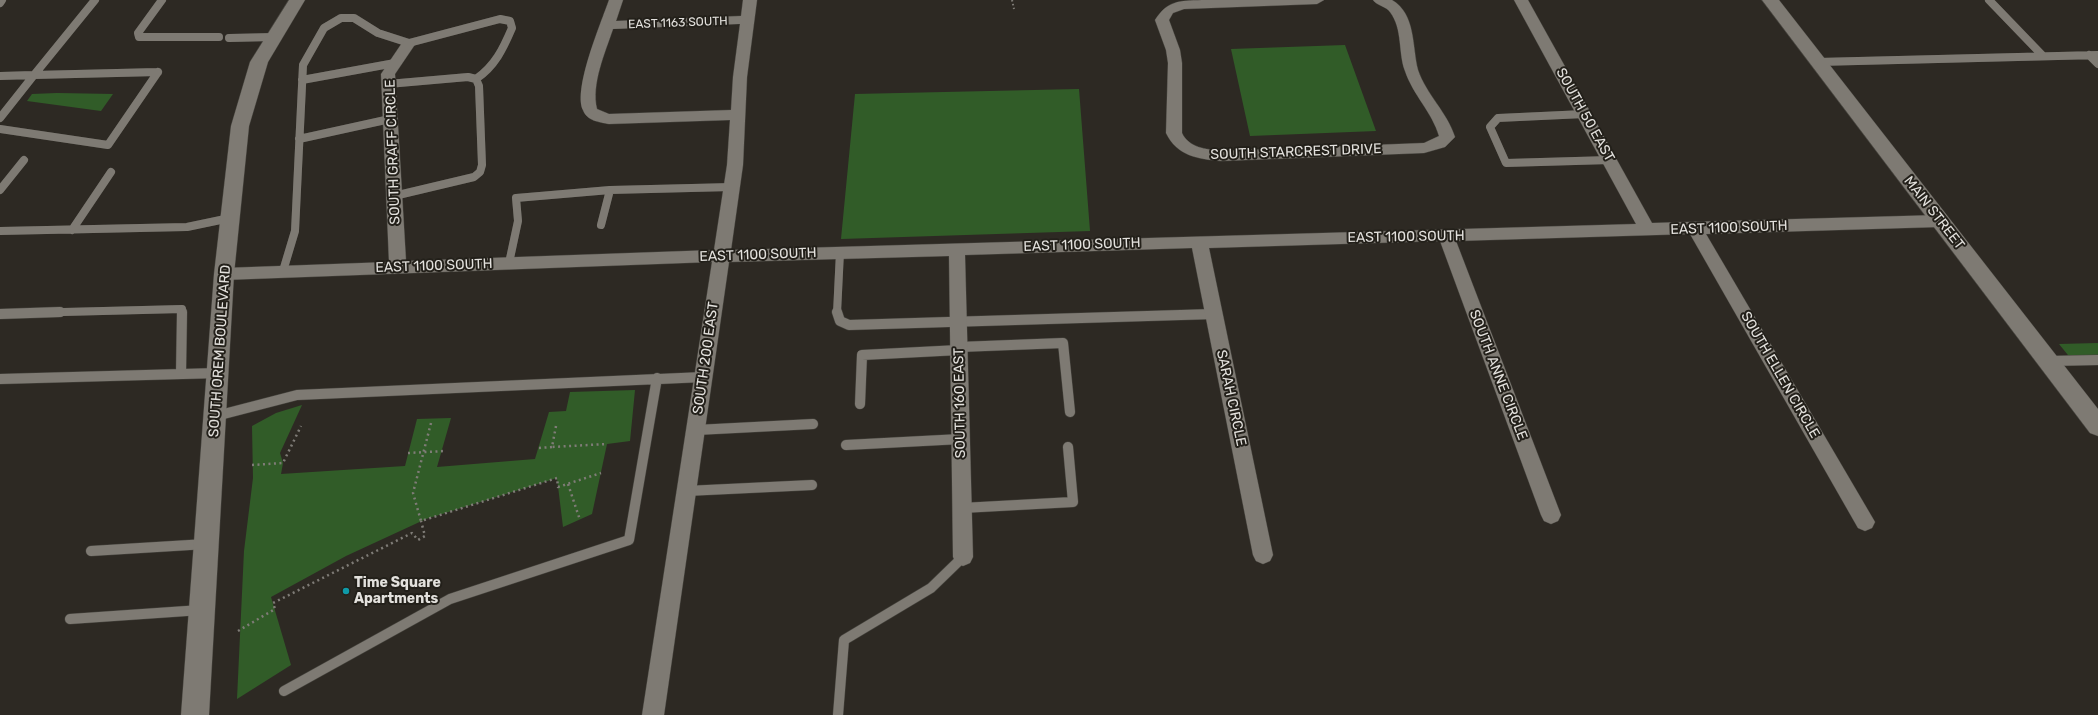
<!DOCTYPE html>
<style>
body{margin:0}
canvas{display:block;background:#2d2923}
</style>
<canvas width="2098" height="715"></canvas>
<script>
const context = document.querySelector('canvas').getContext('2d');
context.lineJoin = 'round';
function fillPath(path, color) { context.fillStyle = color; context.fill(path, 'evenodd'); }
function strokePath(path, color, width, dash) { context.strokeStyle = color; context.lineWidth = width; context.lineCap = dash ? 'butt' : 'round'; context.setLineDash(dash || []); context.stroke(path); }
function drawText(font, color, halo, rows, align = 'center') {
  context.font = font + ' Rubik,sans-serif'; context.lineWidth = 4; context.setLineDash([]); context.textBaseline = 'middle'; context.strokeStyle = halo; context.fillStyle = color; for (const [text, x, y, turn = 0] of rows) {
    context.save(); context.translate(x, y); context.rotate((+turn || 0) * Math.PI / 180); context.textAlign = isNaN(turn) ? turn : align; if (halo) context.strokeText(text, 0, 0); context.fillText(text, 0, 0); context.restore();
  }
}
const green = new Path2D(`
 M 1345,45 L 1376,131 L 1250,136 L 1231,49 Z
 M 1079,89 L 1090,231 L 841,239 L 855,94 Z
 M 57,93 L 113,94 L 101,111 L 27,101 L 32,94 Z
 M 2098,343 L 2098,365 L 2076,365 L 2059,344 Z
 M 635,390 L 630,441 L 607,444 L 592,514 L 563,527 L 557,478 L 426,519 L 346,556 L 271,597 L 291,665 L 237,699 L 244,551 L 253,478 L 252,426 L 276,413 L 302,405 L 280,453 L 283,463 L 281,474 L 405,466 L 417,419 L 451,418 L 437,467 L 535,459 L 549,412 L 566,411 L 570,392 Z`);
const pathFar1 = new Path2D(`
 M 1012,0 L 1014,9`);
const path = new Path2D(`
 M 431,423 L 413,493 L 421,521 L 557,478 L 558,487 L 601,473
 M 556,426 L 552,447 L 607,444
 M 539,448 L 552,447
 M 408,453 L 445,451
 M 252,465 L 283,463 L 301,426
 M 568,484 L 580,520
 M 238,631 L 275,609 L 273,603 L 412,533 L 418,540 L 425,536 L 421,521`);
const serviceFar1 = new Path2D(`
 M 162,0 L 138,33 L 139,37 L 219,37
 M 1989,0 L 2043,56
 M 0,3 L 2,0
 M 229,38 L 274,37
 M 2089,55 L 2098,64
 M 1818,62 L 2098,55
 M 0,76 L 34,75 L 95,0
 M 302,80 L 395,63
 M 388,84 L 468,77 L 476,79 L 479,86 L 482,165 L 480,172 L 474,177 L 394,196
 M 1584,114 L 1498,118 L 1490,127 L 1506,163 L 1610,160
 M 0,118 L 34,75 L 158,72
 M 0,129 L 108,145 L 158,72
 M 299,139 L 390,119
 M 0,190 L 24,160
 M 601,225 L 610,190
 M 72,230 L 111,172
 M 0,231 L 187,227 L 230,218
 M 509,263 L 518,221 L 516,198 L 610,190 L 732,187
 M 283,271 L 295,231 L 303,65 L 324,28 L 341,18 L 354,18 L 378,33 L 409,43 L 500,19 L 510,21 L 512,28 C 503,49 495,66 476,79
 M 24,313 L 182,309 L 182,313
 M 837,313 L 840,252`);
const service = new Path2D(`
 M 837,312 L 840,321 L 849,325 L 1214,314
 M 0,314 L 60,312
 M 959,347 L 1063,343 L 1070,412
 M 2049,361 L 2098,360
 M 181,374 L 182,312
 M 0,379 L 219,373
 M 860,404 L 862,355 L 959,350
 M 216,416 L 297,395 L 704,377
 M 696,430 L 813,424
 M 846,445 L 961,439
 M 686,491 L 812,485
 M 962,508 L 1073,502 L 1068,447
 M 91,551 L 206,544
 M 70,619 L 201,610
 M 284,691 L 450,599 L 629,540 L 657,378
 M 838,715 L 844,640 L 931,588 L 963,557`);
const minor = new Path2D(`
 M 609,0 L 623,0 L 616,21 L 741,16 L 743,0 L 757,0 L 747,77 L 743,165 L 731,250 L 1636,224 L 1514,0 L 1528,0 L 1652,223 L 1939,215 L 1945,217 L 1947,221 L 1945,225 L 1939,227 L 1706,234 L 1875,522 L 1872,528 L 1865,531 L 1858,528 L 1690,234 L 1456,241 L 1561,515 L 1558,521 L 1551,524 L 1544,521 L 1541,515 L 1440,241 L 1209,248 L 1273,555 L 1270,561 L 1263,564 L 1256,561 L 1253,555 L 1192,248 L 965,255 L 973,557 L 970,563 L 963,566 L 956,563 L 953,557 L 949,256 L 729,262 L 664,715 L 642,715 L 712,262 L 224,280 L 218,278 L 216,274 L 218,270 L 224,268 L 389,262 L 381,74 L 404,40 L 414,40 L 416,43 L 395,74 L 406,261 L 714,250 L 727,165 L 730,120 L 609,124 C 599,122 587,121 583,110 C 573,89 601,23 609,0 ZM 740,24 L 733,77 L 731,110 L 609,114 L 597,109 C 591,84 605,53 613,29 Z
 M 1202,0 L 1324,0 L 1317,4 L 1184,9 L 1173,13 L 1169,20 L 1180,50 L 1182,63 L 1182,133 C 1189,148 1206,149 1221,151 L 1424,143 L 1439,136 C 1432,112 1413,95 1405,71 C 1398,53 1403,29 1390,12 C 1386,6 1377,6 1373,0 L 1392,0 C 1416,14 1412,47 1418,70 C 1426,94 1447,112 1455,137 L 1445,147 L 1424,153 L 1221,161 C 1198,159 1177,156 1166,133 L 1168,63 L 1166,50 L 1155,20 C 1168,0 1179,1 1202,0 Z`);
const tertiary = new Path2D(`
 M 289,0 L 305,0 L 268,62 L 249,126 L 234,274 L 209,715 L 181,715 L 214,274 L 231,126 L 250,62 Z
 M 1762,0 L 1779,0 L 2098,409 L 2098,436 L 2090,433 Z`);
const markers = [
 [346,591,4,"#0f9aa8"]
];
const farStreetnames = [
 ["EAST 1163 SOUTH",678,23,-2]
];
const streetNames = [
 ["SOUTH 50 EAST",1585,115,61],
 ["SOUTH GRAFF CIRCLE",393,152,-92],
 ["SOUTH STARCREST DRIVE",1296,152,-2],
 ["MAIN STREET",1934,213,52],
 ["EAST 1100 SOUTH",1729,228,-2],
 ["EAST 1100 SOUTH",1406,237,-1],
 ["EAST 1100 SOUTH",1082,245,-2],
 ["EAST 1100 SOUTH",758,255,-2],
 ["EAST 1100 SOUTH",434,266,-2],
 ["SOUTH OREM BOULEVARD",220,351,-86],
 ["SOUTH 200 EAST",706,358,-82],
 ["SOUTH ANNE CIRCLE",1498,375,69],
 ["SOUTH ELLEN CIRCLE",1780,375,60],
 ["SARAH CIRCLE",1231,398,78],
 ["SOUTH 160 EAST",960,403,-91]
];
const poiNames = [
 ["Time Square",354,583],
 ["Apartments",354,599]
];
fillPath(green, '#315c28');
strokePath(serviceFar1, '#46443e', 8);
strokePath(service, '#46443e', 11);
strokePath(minor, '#46443e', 1);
strokePath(tertiary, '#46443e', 1);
strokePath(pathFar1, '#7f7c77', 2, [1.5, 2.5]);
strokePath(path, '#7f7c77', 2.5, [2, 3.5]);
strokePath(serviceFar1, '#7e7a73', 8);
strokePath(service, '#7e7a73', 10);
fillPath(minor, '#7e7a73');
fillPath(tertiary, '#7e7a73');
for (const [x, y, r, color] of markers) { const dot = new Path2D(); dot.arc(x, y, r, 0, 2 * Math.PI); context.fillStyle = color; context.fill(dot); strokePath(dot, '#23201a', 1.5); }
drawText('12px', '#e3e1dd', '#23201a', farStreetnames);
drawText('14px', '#e3e1dd', '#23201a', streetNames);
drawText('bold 14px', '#e3e1dd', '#23201a', poiNames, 'left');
</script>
